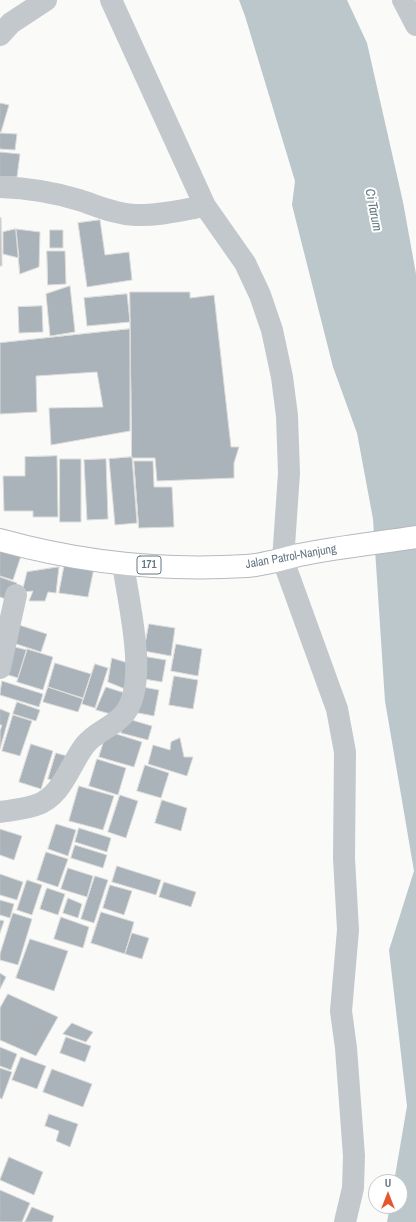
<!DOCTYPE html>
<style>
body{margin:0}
#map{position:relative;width:416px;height:1222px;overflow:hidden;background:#fafaf8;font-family:"Archivo Narrow",sans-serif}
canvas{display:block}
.north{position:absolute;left:368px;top:1174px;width:40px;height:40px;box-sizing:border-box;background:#fff;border:1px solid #c1c8cd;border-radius:50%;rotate:0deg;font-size:11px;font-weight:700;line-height:16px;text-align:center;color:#657683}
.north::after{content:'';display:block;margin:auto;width:14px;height:18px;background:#e4572e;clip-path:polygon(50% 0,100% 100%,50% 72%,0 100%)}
</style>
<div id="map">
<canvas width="416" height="1222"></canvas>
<div class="north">U</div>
</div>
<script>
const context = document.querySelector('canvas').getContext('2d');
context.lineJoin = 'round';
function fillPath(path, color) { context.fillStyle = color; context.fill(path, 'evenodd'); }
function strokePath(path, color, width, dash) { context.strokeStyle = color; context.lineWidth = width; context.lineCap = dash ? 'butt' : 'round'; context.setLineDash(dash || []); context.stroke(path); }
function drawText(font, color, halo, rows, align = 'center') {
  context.font = font + ' "Archivo Narrow",sans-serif'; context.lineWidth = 4; context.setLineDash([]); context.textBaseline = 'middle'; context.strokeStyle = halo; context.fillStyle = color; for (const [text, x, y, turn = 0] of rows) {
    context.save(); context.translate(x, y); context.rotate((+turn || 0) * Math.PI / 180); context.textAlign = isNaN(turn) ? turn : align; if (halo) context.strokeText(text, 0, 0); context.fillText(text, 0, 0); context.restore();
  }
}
const water = new Path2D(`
 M 239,0 L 347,0 L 367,43 L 403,202 L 416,274 L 416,1222 L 387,1222 L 390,1206 L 400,1206 L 400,1182 L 394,1182 L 407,1106 L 389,950 L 414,871 L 385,701 L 373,519 L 357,433 L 333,367 L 292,205 L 295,181 L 245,16 Z`);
const building = new Path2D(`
 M 0,103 L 9,105 L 1,132 L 0,132 Z
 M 0,133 L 17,134 L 15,150 L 0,149 Z
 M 0,152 L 20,154 L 17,177 L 0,177 Z
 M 1,218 L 2,266 L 0,266 L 0,218 Z
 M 100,220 L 105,255 L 129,252 L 132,280 L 87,287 L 78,223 Z
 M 16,229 L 40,232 L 39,267 L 20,274 Z
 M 16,229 L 19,258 L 3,254 L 3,232 Z
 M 50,230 L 63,230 L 63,248 L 50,248 Z
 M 47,251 L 65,251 L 66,284 L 48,285 Z
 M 70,286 L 75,332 L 50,336 L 46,294 Z
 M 130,292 L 190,292 L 190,298 L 214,295 L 231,447 L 239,447 L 234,463 L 234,478 L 157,481 L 155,458 L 132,458 Z
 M 127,294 L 130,322 L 87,326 L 84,298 Z
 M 42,306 L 43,332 L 19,333 L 18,307 Z
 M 130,329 L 130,431 L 51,445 L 49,408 L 103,407 L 97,372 L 36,376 L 37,412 L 0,414 L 0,343 Z
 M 57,456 L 58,517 L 33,517 L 33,511 L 4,511 L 3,476 L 25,476 L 25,457 Z
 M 132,457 L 137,523 L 115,525 L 109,459 Z
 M 60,459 L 81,459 L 81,522 L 60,522 Z
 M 106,459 L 108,519 L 87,520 L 84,460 Z
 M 134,461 L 153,461 L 154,487 L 172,487 L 174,527 L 139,528 Z
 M 0,546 L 22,553 L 13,580 L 0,576 Z
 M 66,557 L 95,563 L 88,597 L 59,593 Z
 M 59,567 L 56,593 L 48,592 L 45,601 L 29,601 L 33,591 L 22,592 L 27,572 Z
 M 0,577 L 17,583 L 11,601 L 0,597 Z
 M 16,624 L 47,634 L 41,652 L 10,642 Z
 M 149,624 L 175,628 L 171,656 L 144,651 Z
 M 176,644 L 202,649 L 198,676 L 171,671 Z
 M 11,646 L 27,650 L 18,678 L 2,673 Z
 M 27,649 L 53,657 L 43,690 L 17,682 Z
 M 142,656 L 166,660 L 162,682 L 138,678 Z
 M 112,658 L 128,663 L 125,689 L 108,682 Z
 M 55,663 L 91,674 L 83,698 L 48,687 Z
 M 95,664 L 108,668 L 95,708 L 82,704 Z
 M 174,676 L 198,680 L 193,709 L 169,705 Z
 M 2,681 L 43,694 L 39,707 L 0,695 Z
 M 137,686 L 159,690 L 154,716 L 133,712 Z
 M 48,687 L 83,699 L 78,712 L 43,702 Z
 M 106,687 L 128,694 L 118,716 L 96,710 Z
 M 17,702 L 40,710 L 36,721 L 13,714 Z
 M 0,709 L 10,713 L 0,749 L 0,731 L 2,725 L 0,725 Z
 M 13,715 L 32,721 L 20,756 L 2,751 Z
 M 125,718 L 152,726 L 148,740 L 121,733 Z
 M 107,731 L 142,742 L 134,767 L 99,757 Z
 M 180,738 L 184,757 L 193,757 L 187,776 L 148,764 L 153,745 L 170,750 L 171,742 Z
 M 31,744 L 53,751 L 41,789 L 19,782 Z
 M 56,753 L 67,756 L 59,782 L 48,779 Z
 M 97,759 L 126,768 L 118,795 L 89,786 Z
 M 145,765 L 169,773 L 161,798 L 137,791 Z
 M 79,786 L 114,796 L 103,830 L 69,821 Z
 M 120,795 L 138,801 L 126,838 L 108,832 Z
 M 162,800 L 187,808 L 181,831 L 155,823 Z
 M 56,824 L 76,830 L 68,856 L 48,849 Z
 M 79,828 L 111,838 L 107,852 L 75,842 Z
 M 0,829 L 22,836 L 14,860 L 0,855 Z
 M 75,845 L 107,855 L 103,868 L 71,858 Z
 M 46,852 L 68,859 L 58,887 L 37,880 Z
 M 117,866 L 161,880 L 156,895 L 112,882 Z
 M 68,868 L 93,876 L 87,897 L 61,889 Z
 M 0,874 L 23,882 L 17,900 L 0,895 Z
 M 95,876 L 108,880 L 94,923 L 81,919 Z
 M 27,880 L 42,885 L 32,915 L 17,910 Z
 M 164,882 L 196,892 L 191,907 L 159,897 Z
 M 110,885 L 132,891 L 124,915 L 103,908 Z
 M 47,888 L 65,894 L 58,915 L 40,909 Z
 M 68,898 L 82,904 L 78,918 L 63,913 Z
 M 0,900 L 14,904 L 10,918 L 0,915 Z
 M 101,912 L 134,922 L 125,954 L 91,943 Z
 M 13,913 L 32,919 L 18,965 L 0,960 L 0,954 Z
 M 61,917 L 89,927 L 83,948 L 54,939 Z
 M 0,920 L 4,921 L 0,933 Z
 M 132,933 L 149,938 L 142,959 L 125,954 Z
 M 30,939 L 68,951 L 54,991 L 16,978 Z
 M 0,973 L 6,977 L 0,989 Z
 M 8,994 L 58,1017 L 36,1056 L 0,1040 L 0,1008 Z
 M 72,1023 L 93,1032 L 86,1042 L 63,1034 Z
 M 66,1037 L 91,1046 L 85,1062 L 60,1053 Z
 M 0,1047 L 17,1054 L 11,1070 L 0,1066 Z
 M 21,1057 L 46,1066 L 37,1089 L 12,1080 Z
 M 0,1068 L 12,1072 L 2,1099 L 0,1098 Z
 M 52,1069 L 92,1084 L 83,1107 L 43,1092 Z
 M 49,1114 L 78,1124 L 70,1147 L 56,1141 L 59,1131 L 45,1126 Z
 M 9,1157 L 43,1172 L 34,1195 L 0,1180 Z
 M 0,1190 L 30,1203 L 22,1222 L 0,1222 Z
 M 32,1207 L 54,1216 L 52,1222 L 25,1222 Z`);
const minor = new Path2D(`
 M 111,0 L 205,206 L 245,263 L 260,295 L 272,330 L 282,377 L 287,416 L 289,473 L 283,560 L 337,709 L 345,752 L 344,858 L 348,930 L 341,1011 L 346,1048 L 354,1156 L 353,1188 L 345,1222
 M 403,0 L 416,25
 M 0,35 L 11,23 L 46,0
 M 0,187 C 27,188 53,192 79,200 C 98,206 115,214 135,215 C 159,216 182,210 205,206
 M 0,668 L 16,595
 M 0,812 C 12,810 25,809 36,805 C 62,797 70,764 85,745 C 96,731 114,727 125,713 C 149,682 128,601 123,564`);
const major = new Path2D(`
 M 0,540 C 79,562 164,571 246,566 C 264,565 282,559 299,555 C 338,547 377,543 416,537`);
const shields = [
 [149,565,24]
];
const shieldNames = [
 ["171",149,565]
];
const streetNames = [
 ["Jalan Patrol-Nanjung",291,557,-10]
];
const waterNames = [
 ["Ci Tarum",373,210,79]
];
fillPath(water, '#bbc7cb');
fillPath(building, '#aab3b9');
strokePath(building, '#dcdcda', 1);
strokePath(major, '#b5babe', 24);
strokePath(minor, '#c3c8cc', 22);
strokePath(major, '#fff', 22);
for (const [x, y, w] of shields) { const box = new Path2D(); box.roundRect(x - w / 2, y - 9, w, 18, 3); context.fillStyle = '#fff'; context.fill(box); strokePath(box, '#657683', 1); }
drawText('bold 11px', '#657683', null, shieldNames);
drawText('12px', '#657683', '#fff', streetNames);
drawText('italic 13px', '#60757c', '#fff', waterNames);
</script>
